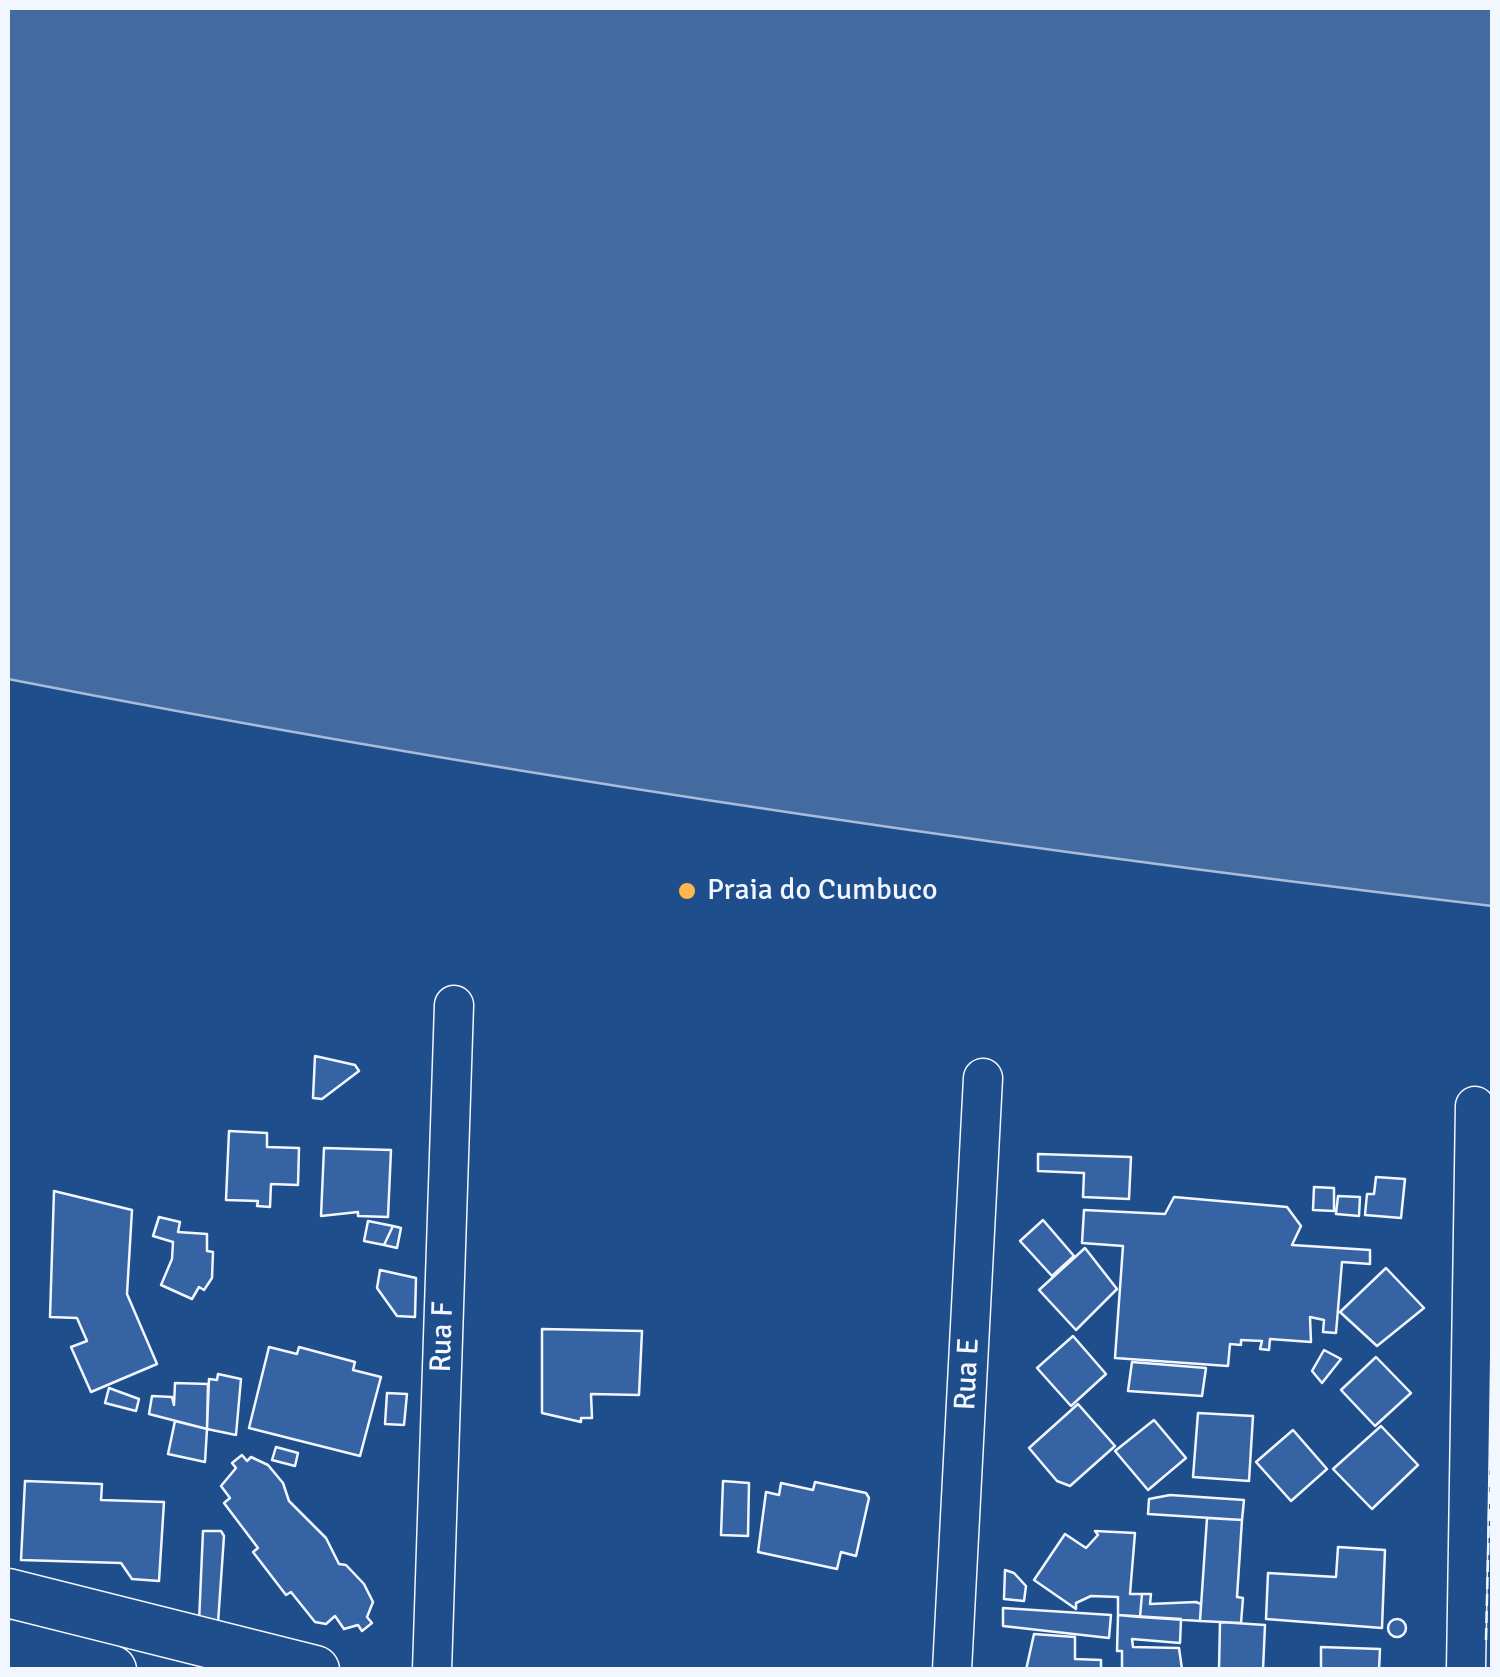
<!DOCTYPE html>
<style>
body{margin:0}
#map{position:relative;width:1500px;height:1677px;overflow:hidden;background:#1f4e8c;font-family:Signika,sans-serif}
canvas{display:block}
.frame{position:absolute;inset:0;border:10px solid #f2f6ff;pointer-events:none}
</style>
<div id="map">
<canvas width="1500" height="1677"></canvas>
<div class="frame"></div>
</div>
<script>
const context = document.querySelector('canvas').getContext('2d');
context.lineJoin = 'round';
function fillPath(path, color) { context.fillStyle = color; context.fill(path, 'evenodd'); }
function strokePath(path, color, width, dash) { context.strokeStyle = color; context.lineWidth = width; context.lineCap = dash ? 'butt' : 'round'; context.setLineDash(dash || []); context.stroke(path); }
function drawText(font, color, halo, rows, align = 'center') {
  context.font = font + ' Signika,sans-serif'; context.lineWidth = 8; context.setLineDash([]); context.textBaseline = 'middle'; context.strokeStyle = halo; context.fillStyle = color; for (const [text, x, y, turn = 0] of rows) {
    context.save(); context.translate(x, y); context.rotate((+turn || 0) * Math.PI / 180); context.textAlign = isNaN(turn) ? turn : align; if (halo) context.strokeText(text, 0, 0); context.fillText(text, 0, 0); context.restore();
  }
}
const water = new Path2D(`
 M 8,8 L 1492,8 L 1492,906 C 995,847 499,775 8,679 Z`);
const building = new Path2D(`
 M 315,1056 L 355,1065 L 359,1071 L 322,1099 L 313,1098 Z
 M 229,1131 L 267,1133 L 267,1147 L 299,1148 L 298,1185 L 271,1184 L 270,1207 L 257,1206 L 258,1201 L 226,1200 Z
 M 324,1148 L 391,1150 L 388,1217 L 358,1216 L 358,1212 L 321,1216 Z
 M 1038,1154 L 1131,1157 L 1129,1199 L 1083,1197 L 1084,1173 L 1038,1171 Z
 M 1376,1177 L 1405,1179 L 1401,1218 L 1365,1215 L 1367,1194 L 1374,1194 Z
 M 1314,1187 L 1334,1188 L 1334,1211 L 1313,1210 Z
 M 54,1191 L 132,1210 L 127,1294 L 157,1364 L 91,1392 L 71,1347 L 87,1341 L 77,1318 L 50,1317 Z
 M 1338,1196 L 1360,1197 L 1359,1216 L 1336,1214 Z
 M 1174,1197 L 1287,1207 L 1301,1226 L 1292,1245 L 1370,1250 L 1370,1264 L 1342,1262 L 1336,1333 L 1323,1332 L 1324,1320 L 1310,1317 L 1311,1342 L 1270,1339 L 1269,1350 L 1260,1349 L 1262,1341 L 1241,1340 L 1241,1345 L 1230,1344 L 1228,1366 L 1115,1358 L 1123,1246 L 1082,1243 L 1084,1210 L 1165,1214 Z
 M 159,1217 L 180,1222 L 178,1232 L 207,1234 L 207,1251 L 213,1252 L 212,1278 L 204,1290 L 199,1287 L 192,1299 L 161,1285 L 172,1259 L 173,1242 L 153,1236 Z
 M 1043,1220 L 1074,1256 L 1052,1276 L 1020,1241 Z
 M 368,1221 L 393,1226 L 384,1245 L 364,1241 Z
 M 393,1226 L 401,1228 L 397,1248 L 384,1245 Z
 M 1085,1248 L 1117,1289 L 1076,1330 L 1039,1290 Z
 M 1386,1268 L 1424,1308 L 1377,1346 L 1340,1312 Z
 M 380,1270 L 416,1278 L 415,1317 L 397,1316 L 377,1288 Z
 M 542,1329 L 642,1331 L 639,1395 L 591,1394 L 592,1418 L 581,1418 L 581,1422 L 542,1413 Z
 M 1073,1336 L 1106,1374 L 1071,1406 L 1037,1368 Z
 M 269,1347 L 297,1354 L 299,1347 L 355,1362 L 353,1370 L 381,1377 L 360,1456 L 249,1428 Z
 M 1324,1350 L 1341,1359 L 1322,1383 L 1312,1371 Z
 M 1376,1357 L 1411,1393 L 1375,1426 L 1341,1390 Z
 M 1132,1362 L 1206,1368 L 1202,1396 L 1128,1391 Z
 M 218,1374 L 241,1379 L 236,1435 L 207,1429 L 209,1379 L 217,1380 Z
 M 175,1383 L 208,1384 L 207,1429 L 149,1414 L 152,1396 L 172,1397 L 174,1405 Z
 M 109,1388 L 139,1399 L 136,1411 L 105,1403 Z
 M 387,1393 L 407,1394 L 404,1425 L 385,1424 Z
 M 1078,1404 L 1115,1446 L 1070,1486 L 1057,1481 L 1029,1448 Z
 M 1198,1413 L 1253,1416 L 1249,1481 L 1193,1477 Z
 M 1154,1420 L 1186,1458 L 1148,1490 L 1115,1451 Z
 M 175,1421 L 207,1429 L 205,1462 L 168,1454 Z
 M 1381,1426 L 1418,1465 L 1372,1509 L 1333,1469 Z
 M 1293,1430 L 1327,1469 L 1291,1501 L 1256,1462 Z
 M 276,1447 L 298,1453 L 295,1466 L 272,1460 Z
 M 242,1455 L 247,1461 L 251,1457 L 268,1465 L 283,1483 L 289,1501 L 326,1538 L 339,1564 L 346,1565 L 364,1584 L 373,1602 L 367,1617 L 372,1623 L 362,1631 L 358,1625 L 344,1629 L 335,1616 L 326,1624 L 315,1622 L 291,1592 L 286,1595 L 253,1552 L 258,1548 L 224,1503 L 230,1498 L 221,1486 L 236,1468 L 232,1463 Z
 M 25,1481 L 102,1484 L 101,1500 L 164,1502 L 159,1581 L 132,1579 L 121,1563 L 21,1560 Z
 M 723,1481 L 749,1483 L 748,1536 L 721,1535 Z
 M 815,1482 L 866,1493 L 869,1498 L 856,1556 L 841,1552 L 837,1569 L 758,1552 L 766,1492 L 779,1495 L 781,1483 L 813,1490 Z
 M 1170,1495 L 1244,1500 L 1242,1520 L 1148,1514 L 1149,1499 Z
 M 1207,1518 L 1242,1520 L 1237,1597 L 1243,1598 L 1241,1623 L 1200,1621 Z
 M 203,1531 L 221,1531 L 224,1536 L 218,1623 L 199,1622 Z
 M 1095,1531 L 1135,1533 L 1130,1594 L 1142,1594 L 1140,1617 L 1118,1615 L 1118,1597 L 1091,1596 L 1076,1603 L 1076,1609 L 1034,1580 L 1065,1534 L 1086,1548 L 1098,1535 Z
 M 1338,1547 L 1385,1550 L 1382,1628 L 1266,1619 L 1268,1573 L 1336,1577 Z
 M 1005,1570 L 1014,1573 L 1026,1586 L 1024,1601 L 1004,1599 Z
 M 1142,1594 L 1151,1594 L 1150,1604 L 1196,1602 L 1201,1604 L 1200,1621 L 1140,1617 Z
 M 1003,1608 L 1111,1615 L 1109,1638 L 1003,1626 Z
 M 1118,1615 L 1181,1619 L 1180,1643 L 1132,1639 L 1133,1647 L 1179,1648 L 1182,1669 L 1122,1670 L 1122,1651 L 1117,1651 Z
 M1388 1628a9 9 0 1 1 18 0a9 9 0 1 1-18 0Z
 M 1220,1622 L 1265,1625 L 1263,1670 L 1219,1670 Z
 M 1034,1634 L 1075,1637 L 1075,1659 L 1101,1660 L 1101,1670 L 1026,1670 Z
 M 1321,1647 L 1380,1649 L 1379,1670 L 1321,1670 Z`);
const minor = new Path2D(`
 M 432,1670 L 454,1005
 M 952,1670 L 983,1078
 M 1466,1670 L 1475,1106`);
const major = new Path2D(`
 M 8,1593 L 315,1670
 M 8,1644 L 112,1670`);
const fence = new Path2D(`
 M 1486,1640 L 1492,1390`);
const markers = [
 [687,891,10,"#ffb74d"]
];
const poiNames = [
 ["Praia do Cumbuco",707,891]
];
const streetNames = [
 ["Rua F",443,1337,-88],
 ["Rua E",968,1374,-87]
];
fillPath(water, '#446ba0');
strokePath(water, '#a8bbd7', 2.5);
fillPath(building, '#3563a3');
strokePath(building, '#f2f6ff', 2.5);
strokePath(minor, '#f2f6ff', 41);
strokePath(major, '#f2f6ff', 51);
strokePath(minor, '#1f4e8c', 38);
strokePath(major, '#1f4e8c', 48);
strokePath(fence, '#f2f6ff', 2.5, [12, 5]);
for (const [x, y, r, color] of markers) { const dot = new Path2D(); dot.arc(x, y, r, 0, 2 * Math.PI); context.fillStyle = color; context.fill(dot); strokePath(dot, '#1f4e8c', 4); }
drawText('30px', '#f2f6ff', '#1f4e8c', poiNames, 'left');
drawText('30px', '#f2f6ff', '#1f4e8c', streetNames);
</script>
